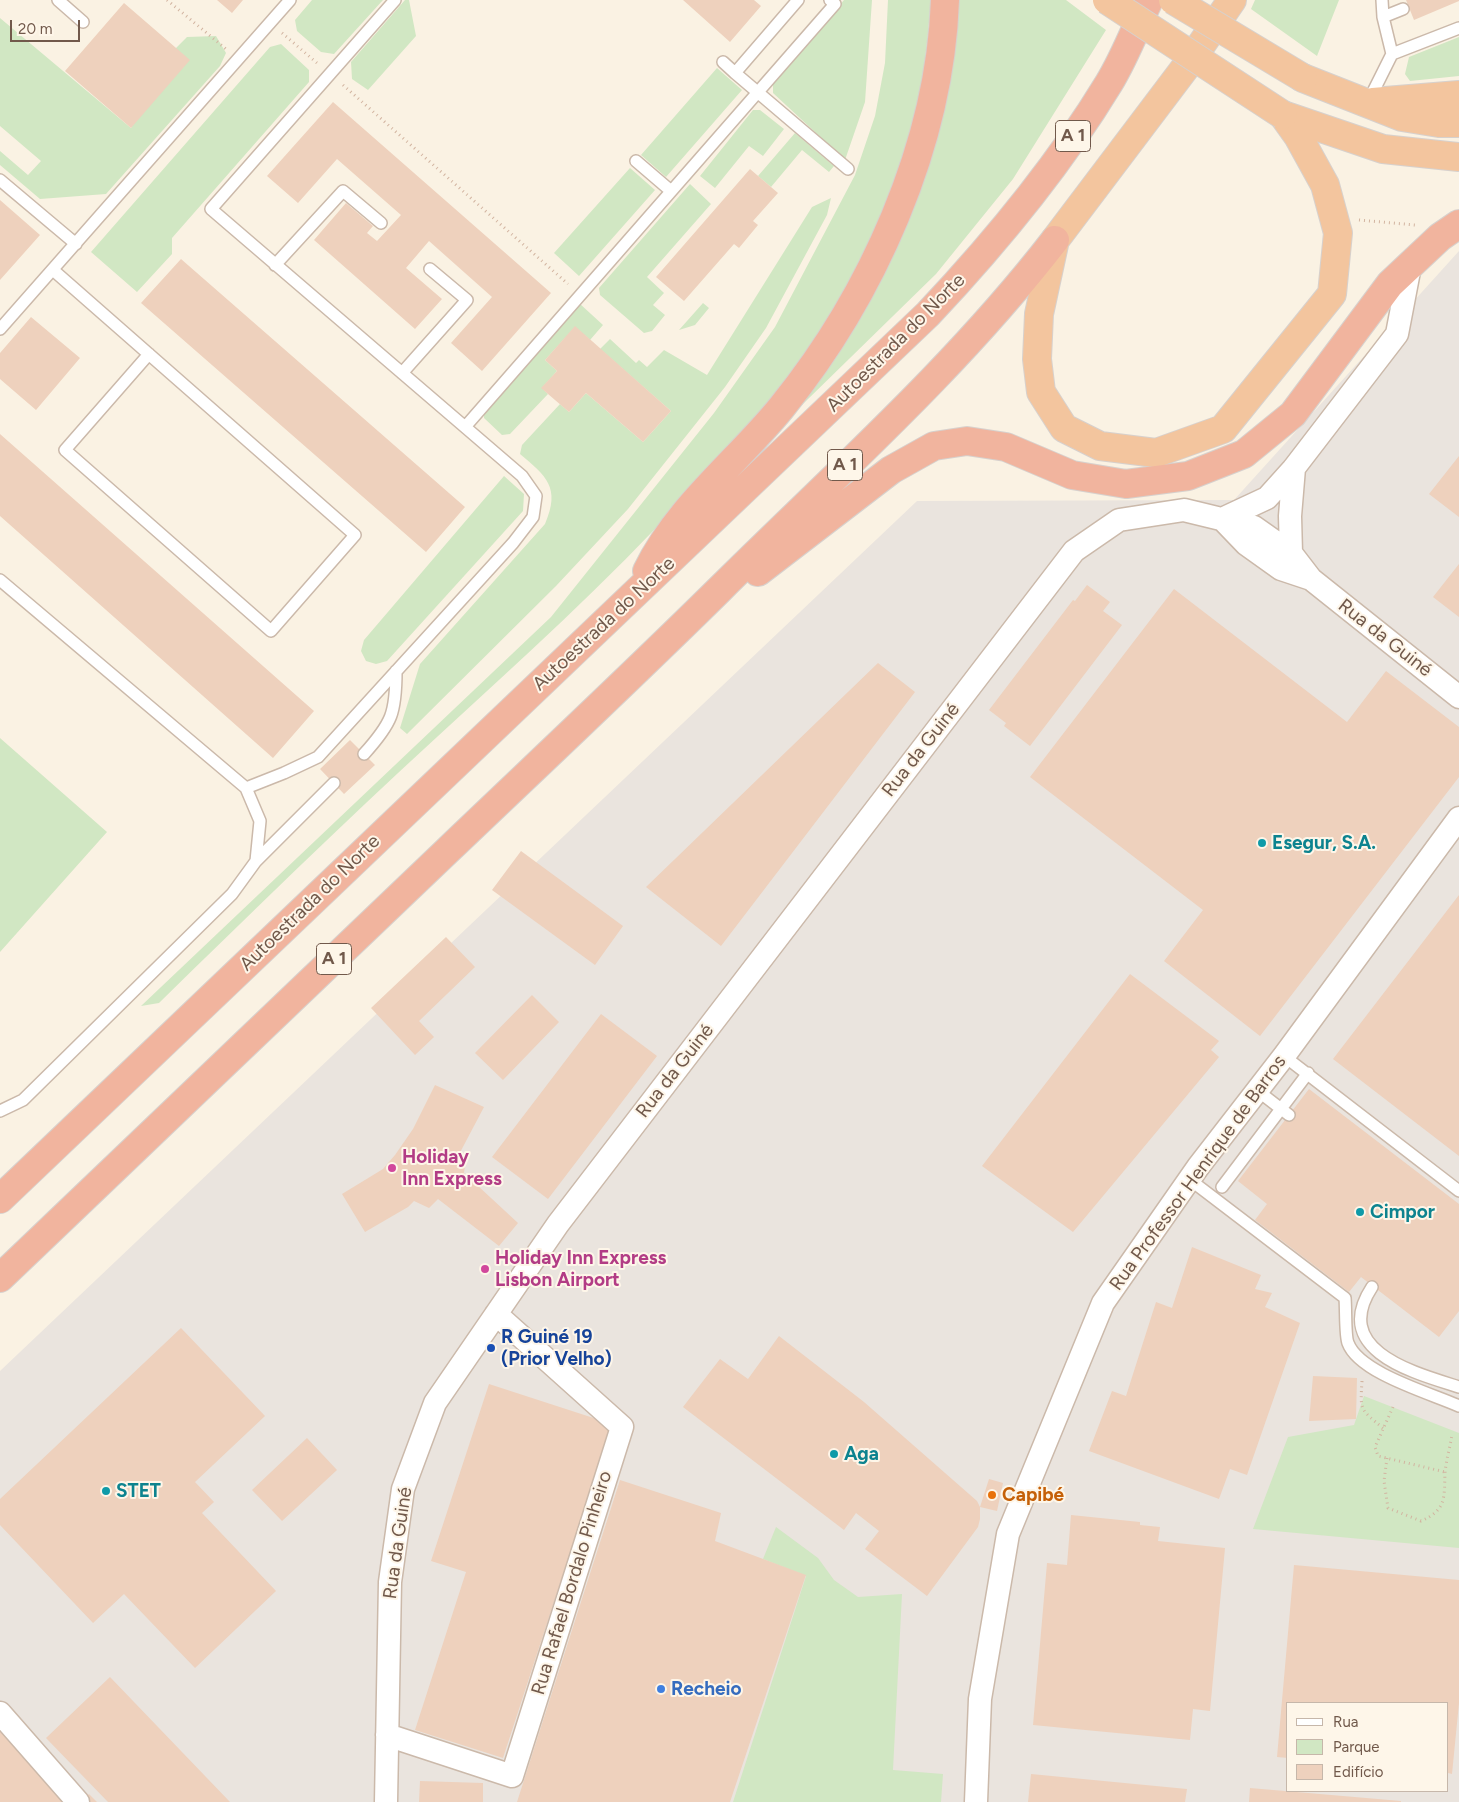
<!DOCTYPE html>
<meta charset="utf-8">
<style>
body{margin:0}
#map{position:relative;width:1459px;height:1802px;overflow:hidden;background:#faf2e3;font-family:Figtree,sans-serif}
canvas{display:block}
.legend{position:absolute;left:1286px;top:1702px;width:162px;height:90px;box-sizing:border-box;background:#fef6e9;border:1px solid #c6b7aa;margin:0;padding:6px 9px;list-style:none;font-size:15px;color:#71594b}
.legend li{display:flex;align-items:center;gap:10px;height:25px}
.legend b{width:25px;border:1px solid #c6b7aa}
.scale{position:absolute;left:10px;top:20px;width:70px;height:22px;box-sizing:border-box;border:2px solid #71594b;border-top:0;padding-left:6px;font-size:15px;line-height:18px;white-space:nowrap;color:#71594b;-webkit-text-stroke:4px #fef6e9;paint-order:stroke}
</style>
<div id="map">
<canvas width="1459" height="1802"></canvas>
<ul class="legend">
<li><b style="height:6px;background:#fff"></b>Rua</li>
<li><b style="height:14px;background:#d1e7c3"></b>Parque</li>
<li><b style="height:14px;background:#eed1bd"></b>Edifício</li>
</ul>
<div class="scale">20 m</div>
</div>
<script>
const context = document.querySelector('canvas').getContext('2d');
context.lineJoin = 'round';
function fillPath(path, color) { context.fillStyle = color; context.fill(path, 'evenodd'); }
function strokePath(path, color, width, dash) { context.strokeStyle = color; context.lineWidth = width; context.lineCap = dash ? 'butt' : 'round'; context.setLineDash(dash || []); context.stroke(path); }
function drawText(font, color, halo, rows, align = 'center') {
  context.font = font + ' Figtree,sans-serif'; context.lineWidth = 4; context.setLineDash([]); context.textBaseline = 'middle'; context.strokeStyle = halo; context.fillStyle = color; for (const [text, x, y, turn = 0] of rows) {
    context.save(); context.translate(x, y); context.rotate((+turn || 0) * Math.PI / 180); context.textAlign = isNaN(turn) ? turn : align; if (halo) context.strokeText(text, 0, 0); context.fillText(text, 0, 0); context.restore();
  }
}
const industrial = new Path2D(`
 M 1459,251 L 1459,1802 L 0,1802 L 0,1371 L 917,501 L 1234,500 ZM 1288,1703 L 1448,1703 L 1448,1791 L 1288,1791 Z`);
const green = new Path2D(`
 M 312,0 L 383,0 L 334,54 L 321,52 L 297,31 L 295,20 Z
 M 405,0 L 409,0 L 416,36 L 368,90 L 352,79 L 351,62 Z
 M 844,0 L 872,0 L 865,102 L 845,160 L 773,93 L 773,84 Z
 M 888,0 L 931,0 C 927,48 922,95 909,141 C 879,241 816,352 748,430 C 728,453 706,475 685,497 C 607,582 522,659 437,737 C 342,824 250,914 159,1003 L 141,1006 L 551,617 L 714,413 L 775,327 L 855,175 L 875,116 L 885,63 Z
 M 957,0 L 1066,0 L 1106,30 L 1013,179 L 936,274 L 762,444 L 864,299 Z
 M 1255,0 L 1339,0 L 1317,56 L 1251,9 Z
 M 0,18 L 131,128 L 176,48 L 187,37 L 216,36 L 226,53 L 220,66 L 106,194 L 40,199 L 0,165 L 0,151 L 28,175 L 41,161 L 0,126 Z
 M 1459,37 L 1459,76 L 1410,81 L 1405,74 L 1409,57 Z
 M 281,44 L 309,70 L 309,82 L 172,238 L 172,254 L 137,292 L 91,252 L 270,47 Z
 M 717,68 L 742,90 L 666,177 L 641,155 Z
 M 753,110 L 760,110 L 784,129 L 763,156 L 749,146 L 715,188 L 700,176 Z
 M 795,133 L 834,166 L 829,172 L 802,150 L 771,187 L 758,176 Z
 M 630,168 L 655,190 L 579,276 L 554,253 Z
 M 690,184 L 711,204 L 647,277 L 664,293 L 653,305 L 665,315 L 652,331 L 644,333 L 600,295 L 599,288 Z
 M 831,198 L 827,215 L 766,328 L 725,387 L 628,509 L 556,586 L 407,734 L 400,728 L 420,664 L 545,524 C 561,487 546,476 520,454 L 522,445 L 560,404 L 569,412 L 586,393 L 643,442 L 671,411 L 600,349 L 610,339 L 636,363 L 639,360 L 647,367 L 664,350 L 707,375 L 812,207 Z
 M 579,303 L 603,325 L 590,340 L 575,327 L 545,360 L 557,371 L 542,388 L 548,394 L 510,434 L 502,435 L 484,418 L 484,411 Z
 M 703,303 L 709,308 L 695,325 L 679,330 Z
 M 504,476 L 524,494 L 523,511 L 387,661 L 376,664 L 366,661 L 361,651 L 364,640 Z
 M 0,738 L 107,832 L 0,952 Z
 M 1364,1396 L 1459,1433 L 1459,1548 L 1253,1529 L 1288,1437 L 1354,1425 Z
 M 776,1527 L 818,1558 L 834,1580 L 858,1597 L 902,1594 L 893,1770 L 943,1774 L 941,1802 L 733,1802 L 806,1576 L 763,1559 Z`);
const building = new Path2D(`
 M 217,0 L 243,0 L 232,13 Z
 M 683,0 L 754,0 L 761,6 L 730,42 Z
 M 1406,0 L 1459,0 L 1459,1 L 1414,20 Z
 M 124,3 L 190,60 L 131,128 L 65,71 Z
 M 333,102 L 551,293 L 482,371 L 451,343 L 492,297 L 429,241 L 406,268 L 442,299 L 415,329 L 314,240 L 346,203 L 373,226 L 367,233 L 377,241 L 401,215 L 337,159 L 298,203 L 267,176 Z
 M 750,169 L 778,193 L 753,221 L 758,225 L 739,248 L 734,244 L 684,301 L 656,277 Z
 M 0,200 L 40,235 L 0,280 Z
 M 181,259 L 465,507 L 426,552 L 141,303 Z
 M 31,317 L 80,358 L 36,410 L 0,379 L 0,353 Z
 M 575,326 L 671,411 L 643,442 L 586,393 L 569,412 L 541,388 L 557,371 L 545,360 Z
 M 0,434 L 314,711 L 273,758 L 0,516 Z
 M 1459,456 L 1459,517 L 1429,494 Z
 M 1459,564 L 1459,617 L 1433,597 Z
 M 1087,585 L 1110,602 L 1103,611 L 1122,625 L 1030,746 L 1004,726 L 1006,723 L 989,710 L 1073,600 L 1075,601 Z
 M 1174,589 L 1347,722 L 1386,671 L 1459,727 L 1459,777 L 1260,1036 L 1164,961 L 1203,910 L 1030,777 Z
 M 878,663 L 915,692 L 721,946 L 646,887 Z
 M 350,740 L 375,765 L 344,794 L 320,769 Z
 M 521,851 L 623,926 L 595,965 L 492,890 Z
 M 1459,895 L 1459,1156 L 1333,1059 Z
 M 446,937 L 475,967 L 419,1021 L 434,1037 L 415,1055 L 371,1008 Z
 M 1130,974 L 1219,1041 L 1211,1050 L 1219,1057 L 1073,1232 L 982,1166 Z
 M 532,995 L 559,1022 L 503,1080 L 475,1053 Z
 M 601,1014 L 657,1056 L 548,1199 L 492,1157 Z
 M 435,1085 L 484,1107 L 455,1162 L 465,1165 L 464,1173 L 518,1223 L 499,1246 L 438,1199 L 429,1208 L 414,1201 L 408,1207 L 365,1232 L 342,1194 L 383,1169 L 395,1155 L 413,1129 Z
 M 1309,1089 L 1459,1204 L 1459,1311 L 1439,1337 L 1361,1277 L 1349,1292 L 1255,1220 L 1267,1204 L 1238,1181 Z
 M 1192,1247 L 1261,1275 L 1255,1289 L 1272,1293 L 1265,1307 L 1300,1323 L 1247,1475 L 1230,1469 L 1219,1499 L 1089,1451 L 1112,1391 L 1126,1396 L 1156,1302 L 1172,1308 Z
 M 181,1328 L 265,1416 L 195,1482 L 214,1502 L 202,1513 L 276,1591 L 195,1668 L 124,1594 L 93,1623 L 0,1525 L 0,1499 Z
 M 779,1336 L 864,1402 L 977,1501 L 980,1507 L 980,1519 L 978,1527 L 927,1596 L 865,1549 L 879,1531 L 856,1513 L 844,1530 L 683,1407 L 720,1359 L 748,1379 Z
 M 1313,1376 L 1357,1378 L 1356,1419 L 1309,1421 Z
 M 489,1384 L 612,1424 L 503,1758 L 415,1730 L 466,1572 L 431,1561 Z
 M 307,1438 L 337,1470 L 282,1521 L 252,1490 Z
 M 989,1479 L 1003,1483 L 997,1511 L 980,1507 Z
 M 620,1480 L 721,1513 L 715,1541 L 806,1575 L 730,1802 L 517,1802 Z
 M 1071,1515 L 1140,1522 L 1140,1525 L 1160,1527 L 1158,1541 L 1225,1548 L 1210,1711 L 1193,1709 L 1190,1740 L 1033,1725 L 1047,1563 L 1067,1565 Z
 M 1294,1565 L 1459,1580 L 1459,1703 L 1452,1774 L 1448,1773 L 1448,1703 L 1288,1703 L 1288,1758 L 1277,1757 Z
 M 110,1677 L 230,1802 L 108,1802 L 46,1738 Z
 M 0,1728 L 81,1801 L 89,1794 L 97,1802 L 0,1802 Z
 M 1031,1774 L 1187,1789 L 1185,1802 L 1028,1802 Z
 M 420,1781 L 483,1783 L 483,1802 L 419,1802 Z
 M 1250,1788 L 1401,1801 L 1401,1802 L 1249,1802 Z`);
const path = new Path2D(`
 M 167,0 L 226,49
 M 282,33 L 317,63
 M 343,85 L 568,284
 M 1359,220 L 1415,225
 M 1362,1381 C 1360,1411 1360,1409 1383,1428
 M 1393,1407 L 1375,1447 L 1378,1456 L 1445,1472
 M 1387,1458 L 1384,1481 L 1388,1508 L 1421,1521 C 1447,1510 1444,1497 1445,1473 C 1446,1461 1450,1447 1452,1435`);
const service = new Path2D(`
 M 58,0 L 83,22
 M 395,0 L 211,209 L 465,427
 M 798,0 L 735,73 L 848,169
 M 1382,0 L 1383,17
 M 1392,54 L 1459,28
 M 723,62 L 735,73
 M 1369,100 L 1392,54 L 1383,17 L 1403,9
 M 636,161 L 671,191
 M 0,180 L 76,244
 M 275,265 L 343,191 L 381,223
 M 53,270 L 355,535 L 271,631 L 65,450 L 149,354
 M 0,329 L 290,0
 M 402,373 L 467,300 L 430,269
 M 0,580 L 246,788 L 260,821 L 256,861 L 232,894 L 23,1100 L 0,1111
 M 364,754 C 392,723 396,713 396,671
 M 246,788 L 284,773 L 318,757 L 513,543 L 533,517 L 536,496 L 522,476 L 465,427 L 835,4 L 830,0
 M 256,861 L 334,783
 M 1284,1056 L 1459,1191
 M 1258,1091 L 1289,1115
 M 1189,1179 L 1345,1298 C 1346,1309 1345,1336 1348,1343 C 1359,1373 1430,1393 1459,1406
 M 1222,1187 L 1308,1073
 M 1372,1287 C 1330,1351 1415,1373 1459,1387`);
const minor = new Path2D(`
 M 1222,519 L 1267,498 L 1294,468 L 1397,334 L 1410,266
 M 1222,519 L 1246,544 L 1281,569 L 1311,579
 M 1291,553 L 1290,516 L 1294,468
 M 0,1713 L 78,1802
 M 387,1735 L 512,1776 L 622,1427 L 496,1314
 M 386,1802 L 390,1582 L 403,1489 L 435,1403 L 558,1224 L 1074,551 L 1119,520 L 1184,510 L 1254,527 L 1291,553 L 1311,579 L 1459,697
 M 976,1802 L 980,1699 L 1008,1534 L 1103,1303 L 1198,1167 L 1284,1056 L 1459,818`);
const trunk = new Path2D(`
 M 1232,0 L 1188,64 L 1055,240 L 1039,314 L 1037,359 L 1041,392 L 1064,428 L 1100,446 L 1156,453 L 1223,429 L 1332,294 L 1338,233 L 1325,185 L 1298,136 L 1283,115
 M 1303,78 L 1402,117 L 1439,123 L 1459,123
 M 1373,102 L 1459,95
 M 1283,115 L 1383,149 L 1459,157`);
const motorway = new Path2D(`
 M 647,571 C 678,507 737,462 781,408 C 872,296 940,145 945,0
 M 758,572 L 891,470 L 934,446 L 967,441 L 1006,447 L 1072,475 L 1126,484 L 1188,476 L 1244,454 L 1293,414 L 1390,284 L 1440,237 L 1459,224
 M 0,1199 L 928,314 C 995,243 1058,167 1109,83 C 1125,57 1136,27 1149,0
 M 0,1278 C 149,1136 298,994 447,851 C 538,764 630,678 720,589 C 835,475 956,368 1055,240`);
const trunkBridge = new Path2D(`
 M 1107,0 L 1283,115
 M 1173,0 L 1303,78`);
const markers = [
 [1262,843,5,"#0f9aa8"],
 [392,1168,5,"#d1479c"],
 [1360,1212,5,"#0f9aa8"],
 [485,1269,5,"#d1479c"],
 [491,1348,5,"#1a4fb4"],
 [834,1454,5,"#0f9aa8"],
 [106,1491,5,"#0f9aa8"],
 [992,1495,5,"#e8710a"],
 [661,1689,5,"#3f7fe0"]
];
const shields = [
 [1073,136,35],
 [845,465,35],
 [334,959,35]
];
const shieldNames = [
 ["A 1",1073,136],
 ["A 1",845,465],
 ["A 1",334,959]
];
const streetNames = [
 ["Autoestrada do Norte",896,343,-45],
 ["Autoestrada do Norte",604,624,-43],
 ["Rua da Guiné",1385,638,38],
 ["Rua da Guiné",921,750,-52],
 ["Autoestrada do Norte",310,903,-44],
 ["Rua da Guiné",675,1071,-52],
 ["Rua Professor Henrique de Barros",1198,1173,-54],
 ["Rua da Guiné",398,1543,-82],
 ["Rua Rafael Bordalo Pinheiro",572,1583,-73]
];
const cultureNames = [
 ["Esegur, S.A.",1272,843],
 ["Cimpor",1370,1212],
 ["Aga",844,1454],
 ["STET",116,1491]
];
const hotelNames = [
 ["Holiday",402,1157],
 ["Inn Express",402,1179],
 ["Holiday Inn Express",495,1258],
 ["Lisbon Airport",495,1280]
];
const transitNames = [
 ["R Guiné 19",501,1337],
 ["(Prior Velho)",501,1359]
];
const foodNames = [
 ["Capibé",1002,1495]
];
const shopNames = [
 ["Recheio",671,1689]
];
fillPath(industrial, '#eae4de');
fillPath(green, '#d1e7c3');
fillPath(building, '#eed1bd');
strokePath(service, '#cbb9aa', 14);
strokePath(minor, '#cbb9aa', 25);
strokePath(trunk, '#d7d1cd', 30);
strokePath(motorway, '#d7d1cd', 30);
strokePath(path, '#d2b4a0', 3, [1, 4]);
strokePath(service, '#fff', 11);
strokePath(minor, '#fff', 22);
strokePath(trunk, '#f3c59e', 28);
strokePath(motorway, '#f1b49e', 28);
strokePath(trunkBridge, '#d7d1cd', 30, []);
strokePath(trunkBridge, '#f3c59e', 28);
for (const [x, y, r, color] of markers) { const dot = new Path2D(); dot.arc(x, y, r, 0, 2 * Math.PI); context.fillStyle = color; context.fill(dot); strokePath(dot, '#fef6e9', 2); }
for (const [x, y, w] of shields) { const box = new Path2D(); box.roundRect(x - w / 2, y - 15.5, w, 31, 4); context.fillStyle = '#fef6e9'; context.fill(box); strokePath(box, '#71594b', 1); }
drawText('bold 18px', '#71594b', null, shieldNames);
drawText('19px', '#71594b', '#fef6e9', streetNames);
drawText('bold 19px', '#0d838f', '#fef6e9', cultureNames, 'left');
drawText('bold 19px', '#b23c85', '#fef6e9', hotelNames, 'left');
drawText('bold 19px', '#164399', '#fef6e9', transitNames, 'left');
drawText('bold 19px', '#c56008', '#fef6e9', foodNames, 'left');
drawText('bold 19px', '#366cbe', '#fef6e9', shopNames, 'left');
</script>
